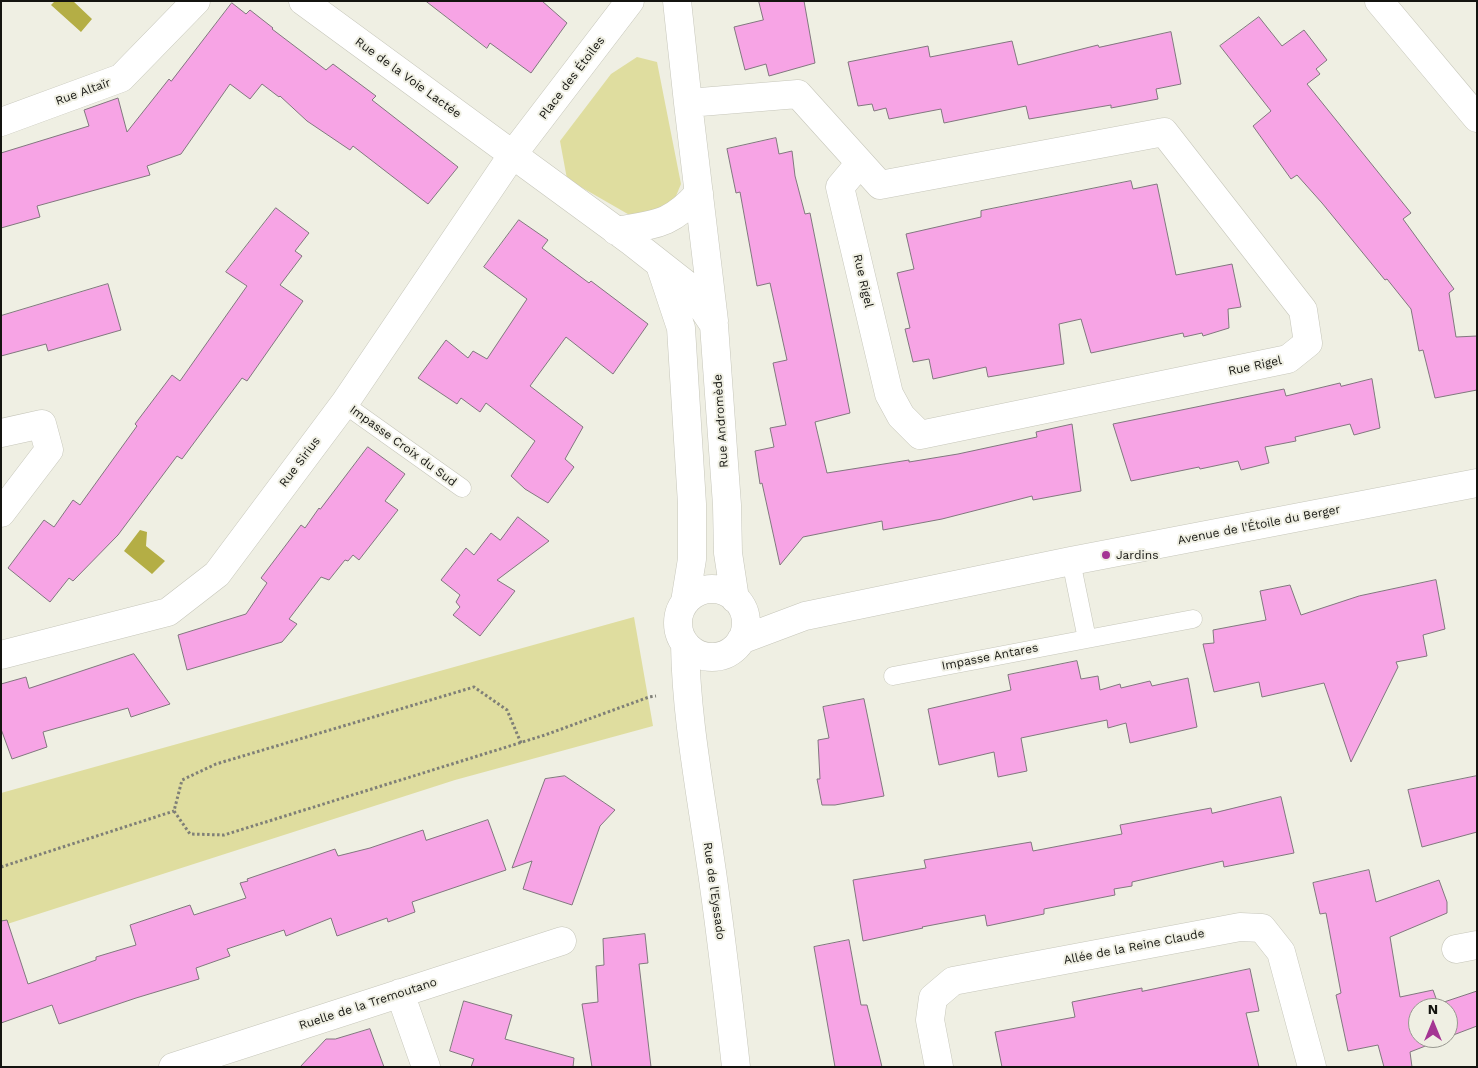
<!DOCTYPE html>
<meta charset="utf-8">
<style>
body{margin:0}
#map{position:relative;width:1478px;height:1068px;overflow:hidden;background:#efefe3;font-family:"Work Sans",sans-serif}
canvas{display:block}
.frame{position:absolute;inset:0;border:2px solid #141410;pointer-events:none}
.north{position:absolute;left:1408px;top:998px;width:50px;height:50px;box-sizing:border-box;background:#efefe3;border:1px solid #97978f;border-radius:50%;rotate:0deg;font-size:14px;font-weight:700;line-height:20px;text-align:center;color:#141410}
.north::after{content:'';display:block;margin:auto;width:18px;height:22px;background:#a43593;clip-path:polygon(50% 0,100% 100%,50% 72%,0 100%)}
</style>
<div id="map">
<canvas width="1478" height="1068"></canvas>
<div class="frame"></div>
<div class="north">N</div>
</div>
<script>
const context = document.querySelector('canvas').getContext('2d');
context.lineJoin = 'round';
function fillPath(path, color) { context.fillStyle = color; context.fill(path, 'evenodd'); }
function strokePath(path, color, width, dash) { context.strokeStyle = color; context.lineWidth = width; context.lineCap = dash ? 'butt' : 'round'; context.setLineDash(dash || []); context.stroke(path); }
function drawText(font, color, halo, rows, align = 'center') {
  context.font = font + ' "Work Sans",sans-serif'; context.lineWidth = 4; context.setLineDash([]); context.textBaseline = 'middle'; context.strokeStyle = halo; context.fillStyle = color; for (const [text, x, y, turn = 0] of rows) {
    context.save(); context.translate(x, y); context.rotate((+turn || 0) * Math.PI / 180); context.textAlign = isNaN(turn) ? turn : align; if (halo) context.strokeText(text, 0, 0); context.fillText(text, 0, 0); context.restore();
  }
}
const green = new Path2D(`
 M 637,57 L 657,62 L 681,184 L 671,208 L 633,217 L 567,179 L 560,141 L 611,74 Z
 M 634,617 L 653,726 L 455,780 L 1,926 L 1,793 Z`);
const water = new Path2D(`
 M 55,1 L 73,1 L 92,19 L 81,32 L 51,5 Z
 M 140,530 L 147,532 L 146,546 L 165,561 L 152,574 L 124,551 Z`);
const building = new Path2D(`
 M 426,1 L 542,1 L 567,23 L 531,73 L 490,43 L 487,48 Z
 M 759,1 L 804,1 L 815,63 L 769,76 L 766,64 L 745,70 L 734,27 L 763,20 Z
 M 232,3 L 246,14 L 250,10 L 273,28 L 272,29 L 326,70 L 333,64 L 376,96 L 372,100 L 458,167 L 428,204 L 353,146 L 350,150 L 307,121 L 280,96 L 279,97 L 262,84 L 250,99 L 230,84 L 181,154 L 147,166 L 150,175 L 37,206 L 40,217 L 1,228 L 1,153 L 89,126 L 84,110 L 118,98 L 127,132 L 169,79 L 171,81 Z
 M 1259,17 L 1282,46 L 1304,30 L 1327,60 L 1316,69 L 1320,74 L 1307,84 L 1411,213 L 1403,219 L 1454,289 L 1449,293 L 1456,337 L 1477,336 L 1477,390 L 1435,398 L 1423,350 L 1419,351 L 1411,309 L 1387,279 L 1385,280 L 1322,203 L 1297,175 L 1291,179 L 1253,126 L 1271,111 L 1220,46 Z
 M 1171,32 L 1181,84 L 1156,89 L 1158,99 L 1111,108 L 1111,105 L 1029,119 L 1026,106 L 944,123 L 941,109 L 889,119 L 886,108 L 874,111 L 872,104 L 858,106 L 848,62 L 928,46 L 930,57 L 1012,41 L 1018,65 L 1098,45 L 1099,47 Z
 M 776,138 L 779,154 L 792,151 L 795,176 L 805,214 L 810,213 L 850,413 L 815,422 L 827,473 L 909,460 L 909,462 L 958,454 L 1037,437 L 1036,432 L 1072,424 L 1081,491 L 1033,500 L 1032,496 L 942,519 L 883,530 L 882,521 L 803,537 L 780,565 L 762,483 L 760,484 L 755,451 L 774,447 L 770,428 L 786,425 L 773,363 L 787,360 L 770,283 L 757,286 L 740,192 L 736,193 L 727,149 Z
 M 1131,181 L 1133,189 L 1157,184 L 1176,275 L 1232,264 L 1241,307 L 1228,309 L 1229,328 L 1203,336 L 1202,333 L 1184,337 L 1183,333 L 1091,353 L 1081,319 L 1059,324 L 1064,364 L 988,377 L 986,367 L 933,379 L 929,359 L 913,362 L 905,329 L 910,328 L 897,273 L 914,269 L 906,234 L 981,217 L 981,211 Z
 M 276,208 L 309,233 L 295,251 L 302,256 L 280,285 L 303,301 L 247,381 L 242,378 L 182,459 L 177,456 L 118,535 L 73,581 L 69,578 L 50,602 L 8,568 L 44,520 L 54,527 L 73,500 L 80,505 L 137,426 L 135,424 L 172,375 L 180,381 L 247,286 L 226,272 Z
 M 519,220 L 548,240 L 542,248 L 589,283 L 591,281 L 648,324 L 613,374 L 566,337 L 530,386 L 583,427 L 565,459 L 574,467 L 548,503 L 525,489 L 511,476 L 535,441 L 486,403 L 480,412 L 461,398 L 457,404 L 418,378 L 446,340 L 468,358 L 473,351 L 487,359 L 527,299 L 484,267 Z
 M 108,284 L 121,330 L 48,351 L 46,344 L 1,356 L 1,316 Z
 M 1372,379 L 1380,428 L 1354,435 L 1350,424 L 1295,437 L 1296,441 L 1265,447 L 1269,463 L 1241,470 L 1238,461 L 1200,469 L 1199,467 L 1131,481 L 1113,424 L 1284,389 L 1286,396 L 1340,383 L 1341,386 Z
 M 368,447 L 405,474 L 385,501 L 398,510 L 359,560 L 353,555 L 348,561 L 345,560 L 329,580 L 321,577 L 289,619 L 297,624 L 282,642 L 187,670 L 178,635 L 246,614 L 267,583 L 261,578 L 301,525 L 305,528 L 319,508 L 320,509 Z
 M 518,517 L 549,541 L 497,580 L 515,591 L 480,636 L 453,615 L 460,607 L 456,602 L 460,595 L 441,580 L 466,548 L 474,555 L 491,533 L 500,540 Z
 M 1436,580 L 1445,629 L 1423,635 L 1427,656 L 1396,662 L 1398,667 L 1351,762 L 1324,683 L 1262,697 L 1259,682 L 1214,692 L 1203,644 L 1214,643 L 1213,630 L 1266,620 L 1260,591 L 1290,585 L 1301,615 L 1359,596 Z
 M 134,654 L 170,704 L 131,717 L 128,708 L 43,732 L 47,747 L 12,759 L 1,729 L 1,684 L 26,677 L 29,688 Z
 M 1077,661 L 1081,679 L 1098,676 L 1100,690 L 1120,684 L 1121,688 L 1150,681 L 1152,686 L 1188,678 L 1197,727 L 1130,743 L 1126,723 L 1108,728 L 1107,720 L 1021,738 L 1027,771 L 998,777 L 994,752 L 939,765 L 928,709 L 1011,690 L 1008,675 Z
 M 864,699 L 884,796 L 835,805 L 822,805 L 817,779 L 820,779 L 818,740 L 829,738 L 823,707 Z
 M 565,776 L 615,810 L 600,826 L 572,905 L 523,889 L 532,861 L 512,868 L 545,779 Z
 M 1477,776 L 1477,832 L 1422,847 L 1408,790 Z
 M 1281,797 L 1294,853 L 1224,867 L 1223,861 L 1132,882 L 1132,886 L 1114,889 L 1115,895 L 1044,909 L 1044,914 L 987,926 L 985,915 L 922,927 L 923,928 L 863,941 L 853,880 L 926,868 L 924,860 L 1031,842 L 1033,851 L 1122,834 L 1120,825 L 1211,808 L 1212,813 Z
 M 488,820 L 506,870 L 412,902 L 415,912 L 388,922 L 387,918 L 337,936 L 331,918 L 286,936 L 284,930 L 227,949 L 230,956 L 196,968 L 199,979 L 136,998 L 59,1024 L 52,1005 L 1,1023 L 1,921 L 7,920 L 28,984 L 96,960 L 96,957 L 136,945 L 130,925 L 190,905 L 194,915 L 246,898 L 240,883 L 248,881 L 247,879 L 335,849 L 338,856 L 370,848 L 423,830 L 426,840 Z
 M 1369,870 L 1376,902 L 1439,880 L 1447,902 L 1447,913 L 1390,937 L 1400,997 L 1433,990 L 1438,1004 L 1477,991 L 1477,1026 L 1448,1037 L 1448,1008 L 1418,1008 L 1418,1038 L 1446,1038 L 1410,1052 L 1412,1067 L 1384,1067 L 1378,1045 L 1348,1051 L 1336,995 L 1341,993 L 1326,913 L 1320,914 L 1313,883 Z
 M 645,934 L 648,963 L 639,964 L 651,1067 L 592,1067 L 582,1004 L 598,1002 L 596,966 L 604,965 L 603,939 Z
 M 849,940 L 861,1005 L 867,1005 L 882,1067 L 835,1067 L 814,947 Z
 M 1250,969 L 1259,1011 L 1246,1013 L 1259,1067 L 1002,1067 L 995,1032 L 1075,1017 L 1072,1002 L 1142,988 L 1142,991 Z
 M 464,1001 L 512,1015 L 505,1039 L 574,1058 L 573,1067 L 471,1067 L 474,1059 L 450,1051 Z
 M 370,1029 L 384,1067 L 300,1067 L 326,1039 L 335,1039 Z`);
const path = new Path2D(`
 M 521,743 L 507,710 L 474,687 L 216,764 L 182,780 L 174,811 L 190,834 L 224,835 L 545,735 L 649,697 L 656,696
 M 1,867 L 174,811`);
const lane = new Path2D(`
 M 344,404 L 462,488
 M 1087,639 L 1193,619
 M 893,676 L 1087,639 L 1071,561`);
const street = new Path2D(`
 M 303,1 L 632,242 L 688,286 L 714,325 L 727,505 L 728,553 L 735,599
 M 677,1 L 688,103 L 714,321
 M 688,103 L 798,94 L 880,185 L 1164,132 L 1303,310 L 1308,343 L 1288,359 L 920,435 L 901,416 L 889,394 L 840,187 L 860,163
 M 1,122 L 121,78 L 196,1
 M 616,231 C 656,224 671,225 699,193
 M 660,265 L 681,328 L 692,504 L 692,559 L 685,602
 M 1,433 L 42,424 L 49,450 L 1,513
 M678 623a34 34 0 1 1 68 0a34 34 0 1 1-68 0Z
 M 741,640 L 805,616 L 1071,561 L 1477,483
 M 685,644 C 686,714 699,783 709,852 C 720,923 728,995 736,1067
 M 1,655 L 168,612 L 217,574 L 344,404 L 513,154 L 630,1
 M 1456,949 L 1477,945
 M 400,993 L 426,1067
 M 173,1067 L 562,941
 M 939,1067 L 930,1020 L 933,998 L 953,981 L 1240,927 L 1262,928 L 1281,952 L 1312,1067`);
const secondary = new Path2D(`
 M 1379,1 L 1477,118`);
const markers = [
 [1106,555,5,"#a43593"]
];
const streetNames = [
 ["Rue de la Voie Lactée",408,78,36],
 ["Place des Étoiles",572,78,-53],
 ["Rue Altaïr",83,92,-20],
 ["Rue Rigel",863,281,77],
 ["Rue Rigel",1255,366,-12],
 ["Rue Andromède",721,421,-94],
 ["Impasse Croix du Sud",403,446,36],
 ["Rue Sirius",300,462,-53],
 ["Avenue de l'Étoile du Berger",1259,525,-11],
 ["Impasse Antares",990,657,-11],
 ["Rue de l'Eyssado",714,891,82],
 ["Allée de la Reine Claude",1134,947,-11],
 ["Ruelle de la Tremoutano",368,1004,-18]
];
const poiNames = [
 ["Jardins",1116,555]
];
fillPath(green, '#dfdd9f');
fillPath(water, '#b4ae45');
fillPath(building, '#f7a4e5');
strokePath(building, '#81777e', 1);
strokePath(lane, '#c6c6ba', 19);
strokePath(street, '#c6c6ba', 29);
strokePath(secondary, '#c6c6ba', 29);
strokePath(path, '#7f7f77', 3, [2.5, 2.5]);
strokePath(lane, '#fff', 18);
strokePath(street, '#fff', 28);
strokePath(secondary, '#fff', 28);
for (const [x, y, r, color] of markers) { const dot = new Path2D(); dot.arc(x, y, r, 0, 2 * Math.PI); context.fillStyle = color; context.fill(dot); strokePath(dot, '#efefe3', 2); }
drawText('12px', '#141410', '#efefe3', streetNames);
drawText('12px', '#141410', '#efefe3', poiNames, 'left');
</script>
